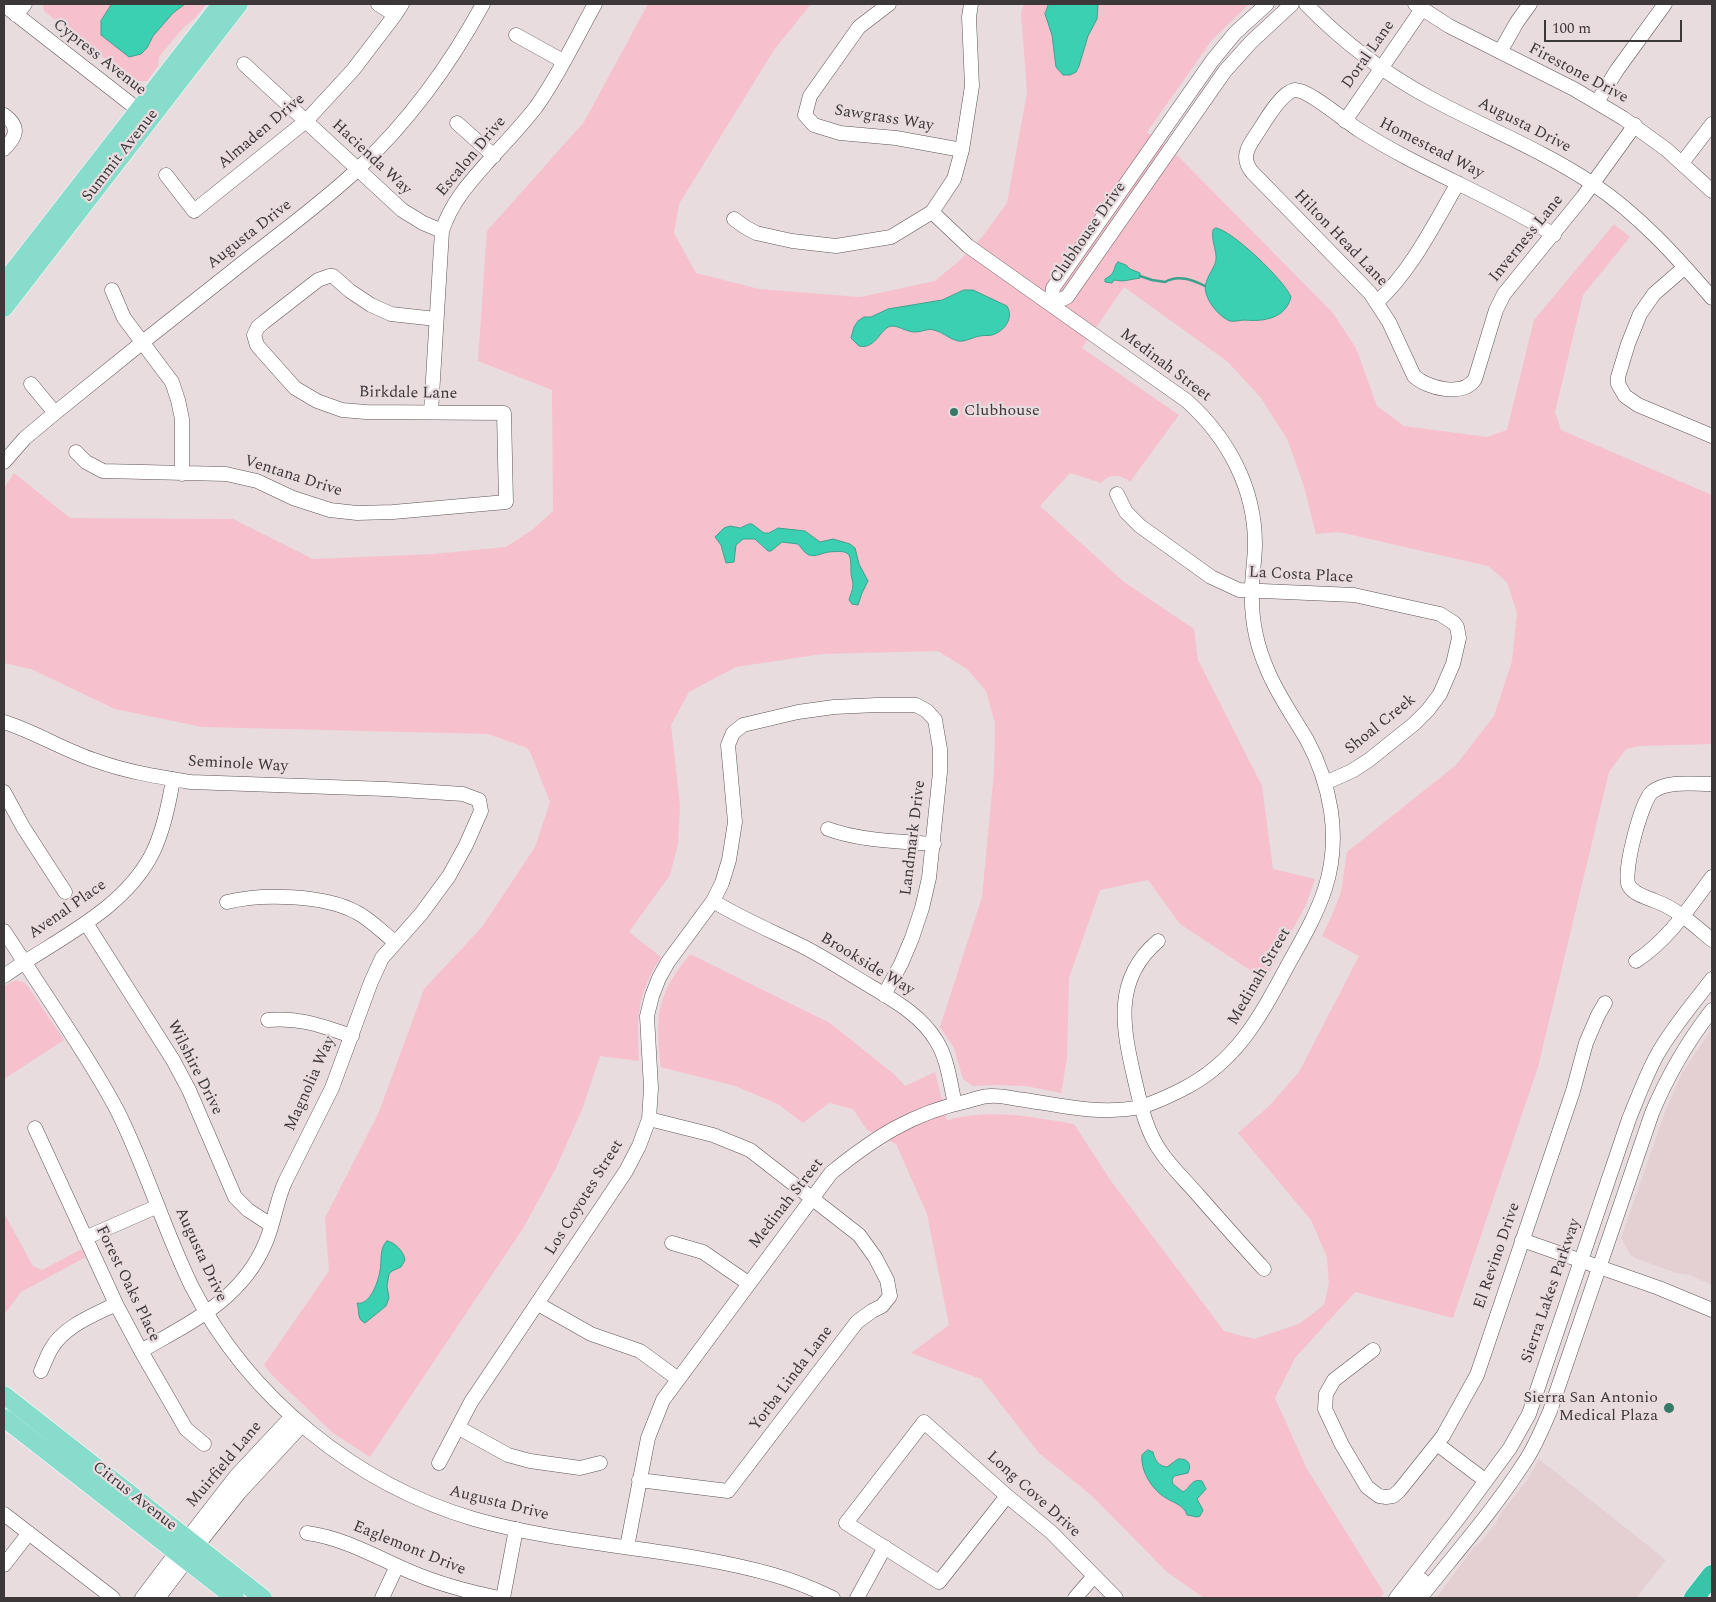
<!DOCTYPE html>
<style>
body{margin:0}
#map{position:relative;width:1716px;height:1602px;overflow:hidden;background:#e8dcdf;font-family:Spectral,serif}
canvas{display:block}
.frame{position:absolute;inset:0;border:5px solid #3c3739;pointer-events:none}
.scale{position:absolute;left:1544px;top:20px;width:138px;height:22px;box-sizing:border-box;border:2px solid #3c3739;border-top:0;padding-left:6px;font-size:15px;line-height:18px;white-space:nowrap;color:#3c3739;-webkit-text-stroke:4px #e8dcdf;paint-order:stroke}
</style>
<div id="map">
<canvas width="1716" height="1602"></canvas>
<div class="frame"></div>
<div class="scale">100 m</div>
</div>
<script>
const context = document.querySelector('canvas').getContext('2d');
context.lineJoin = 'round';
function fillPath(path, color) { context.fillStyle = color; context.fill(path, 'evenodd'); }
function strokePath(path, color, width, dash) { context.strokeStyle = color; context.lineWidth = width; context.lineCap = dash ? 'butt' : 'round'; context.setLineDash(dash || []); context.stroke(path); }
function drawText(font, color, halo, rows, align = 'center') {
  context.font = font + ' Spectral,serif'; context.lineWidth = 4.5; context.setLineDash([]); context.textBaseline = 'middle'; context.strokeStyle = halo; context.fillStyle = color; for (const [text, x, y, turn = 0] of rows) {
    context.save(); context.translate(x, y); context.rotate((+turn || 0) * Math.PI / 180); context.textAlign = isNaN(turn) ? turn : align; if (halo) context.strokeText(text, 0, 0); context.fillText(text, 0, 0); context.restore();
  }
}
const built = new Path2D(`
 M 1712,1029 L 1712,1285 L 1689,1275 L 1676,1273 L 1635,1258 L 1630,1254 L 1621,1238 L 1665,1112 L 1682,1073 Z
 M 1539,1459 L 1666,1560 L 1636,1598 L 1436,1598 L 1475,1546 L 1481,1542 L 1496,1523 L 1499,1516 L 1527,1480 Z`);
const green = new Path2D(`
 M 43,4 L 206,4 L 195,18 L 182,29 L 159,57 L 158,66 L 147,81 L 135,81 L 131,79 L 44,11 Z
 M 648,4 L 811,4 L 774,50 L 679,204 L 674,233 L 696,273 L 759,289 L 860,297 L 935,281 L 960,260 L 982,237 L 1007,203 L 1027,92 L 1021,13 L 1024,4 L 1249,4 L 1212,40 L 1147,132 L 1180,158 L 1333,313 L 1356,348 L 1377,406 L 1404,426 L 1487,437 L 1507,430 L 1534,320 L 1614,224 L 1630,237 L 1583,295 L 1555,412 L 1561,430 L 1712,495 L 1712,744 L 1640,746 L 1626,749 L 1609,772 L 1538,1067 L 1453,1318 L 1355,1292 L 1295,1358 L 1275,1398 L 1307,1469 L 1384,1593 L 1380,1598 L 1204,1598 L 1167,1572 L 1092,1496 L 1039,1453 L 981,1379 L 911,1353 L 949,1325 L 927,1214 L 896,1144 L 867,1130 L 853,1109 L 829,1103 L 803,1123 L 778,1104 L 735,1086 L 661,1067 C 655,1014 656,997 690,954 L 830,1023 L 895,1075 L 905,1086 L 935,1072 L 947,1120 C 995,1109 1026,1116 1074,1124 L 1111,1181 L 1224,1331 L 1254,1339 L 1299,1324 L 1324,1305 L 1329,1284 L 1327,1257 L 1311,1220 L 1238,1133 L 1268,1107 L 1299,1072 L 1359,956 L 1322,936 L 1332,915 L 1341,892 L 1347,852 L 1456,765 L 1494,716 L 1512,661 L 1517,613 L 1507,582 L 1488,566 L 1339,532 L 1316,534 L 1304,486 L 1287,439 L 1261,398 L 1228,362 L 1124,287 L 1082,348 L 1179,415 L 1130,482 C 1121,474 1110,473 1101,483 L 1070,473 L 1040,506 L 1124,582 L 1194,629 L 1198,660 L 1262,786 L 1273,869 L 1315,879 L 1306,905 L 1265,980 L 1180,924 L 1148,880 L 1100,890 L 1069,978 L 1067,1059 L 1061,1093 L 1026,1086 L 997,1085 L 973,1086 L 963,1079 L 954,1048 L 940,1027 L 982,897 L 994,772 L 995,723 L 986,691 L 967,669 L 938,651 L 822,654 L 736,667 L 689,692 L 671,725 L 680,806 L 678,844 L 670,875 L 629,932 L 661,957 C 636,996 637,1017 639,1061 L 600,1056 L 583,1107 L 556,1168 L 524,1227 L 370,1457 L 333,1433 L 275,1378 L 264,1365 L 329,1271 L 325,1218 L 379,1112 L 424,989 L 482,927 L 535,847 L 550,802 L 531,754 L 527,748 L 488,734 L 202,727 L 115,709 L 31,669 L 4,663 L 4,488 L 14,473 L 70,518 L 233,519 L 313,559 L 434,554 L 506,547 L 532,530 L 553,511 L 552,390 L 478,361 L 487,231 L 584,122 Z
 M 16,980 L 25,983 L 29,988 L 64,1040 L 4,1079 L 4,986 Z
 M 4,1213 L 33,1266 L 42,1270 L 82,1249 L 86,1257 L 21,1292 L 4,1315 Z`);
const water = new Path2D(`
 M 112,4 L 185,4 L 173,13 L 153,36 L 147,48 L 141,54 L 129,57 L 101,35 L 101,21 Z
 M 1049,4 L 1098,4 L 1097,19 L 1088,36 L 1079,66 L 1076,72 L 1070,75 L 1063,75 L 1056,67 L 1052,35 L 1045,14 Z
 M 1216,228 C 1232,230 1285,281 1291,297 C 1286,318 1264,322 1245,320 C 1240,320 1235,322 1230,321 C 1221,318 1210,305 1207,296 C 1201,281 1213,273 1216,260 C 1217,250 1211,241 1213,230 Z
 M 1118,262 L 1126,265 L 1130,269 L 1140,273 L 1140,278 L 1123,281 L 1114,280 L 1112,283 L 1105,282 L 1105,279 C 1117,273 1112,268 1118,262 Z
 M 964,290 L 973,290 L 1007,306 C 1014,318 1005,331 992,335 C 988,336 984,335 980,336 C 973,337 966,342 958,341 C 949,339 943,332 934,330 C 928,328 922,332 915,332 C 907,332 901,327 893,326 C 881,325 877,350 859,346 L 851,338 L 854,327 L 858,321 L 864,317 L 871,317 L 888,309 L 942,300 Z
 M 749,524 L 752,524 L 764,533 L 769,533 L 778,528 L 805,531 L 820,542 L 833,539 L 850,544 L 855,548 L 859,564 L 868,581 L 862,593 L 858,605 L 852,604 L 849,600 C 850,595 853,590 853,585 C 853,581 851,577 851,573 C 851,553 851,550 829,552 C 822,553 816,557 809,555 C 804,553 802,548 798,544 L 782,542 L 771,551 L 768,551 L 755,539 L 743,539 L 736,545 L 734,562 L 726,563 L 721,545 L 715,537 L 724,528 L 730,526 L 740,528 Z
 M 387,1241 C 395,1242 404,1252 405,1260 L 401,1267 L 392,1271 L 389,1274 L 387,1286 L 389,1298 L 386,1306 L 365,1323 C 356,1319 360,1311 357,1303 C 370,1306 378,1282 380,1271 C 382,1261 379,1248 387,1241 Z
 M 1148,1450 L 1153,1452 C 1155,1460 1158,1466 1167,1467 L 1178,1459 C 1188,1458 1192,1464 1188,1473 L 1174,1476 L 1172,1480 L 1173,1484 L 1183,1492 C 1191,1488 1191,1478 1202,1481 L 1206,1489 L 1197,1499 L 1203,1510 L 1200,1516 L 1197,1517 L 1187,1515 C 1184,1505 1174,1503 1166,1498 C 1153,1491 1140,1471 1142,1455 Z`);
const stream = new Path2D(`
 M 1140,276 L 1152,280 L 1165,282 C 1178,274 1193,280 1205,286`);
const minor = new Path2D(`
 M 378,4 L 395,15
 M 889,4 L 859,27 L 810,96 L 805,115 L 814,125 L 840,133 L 896,138 L 962,150
 M 1306,4 C 1343,42 1385,74 1432,99 C 1486,128 1542,150 1593,184 C 1639,215 1676,256 1712,298
 M 1415,4 L 1449,26 L 1574,89 L 1623,118 L 1667,150 L 1712,191
 M 4,5 L 145,115
 M 16,15 L 25,4
 M 516,35 L 563,61
 M 1500,52 L 1517,22 L 1530,4
 M 244,64 L 402,210 L 423,223 L 442,231
 M 1597,102 L 1617,70 L 1665,4
 M 4,115 C 21,127 16,137 4,149
 M 1345,121 L 1422,9
 M 457,123 L 494,156
 M 1682,163 L 1712,124
 M 166,175 L 194,211 L 306,121 L 353,70 L 395,15 L 402,4
 M 734,219 L 745,227 L 756,233 L 792,241 L 836,246 L 891,237 L 932,212 L 954,179 L 962,150 L 972,86 L 969,17 L 971,4
 M 1554,235 C 1491,195 1421,170 1359,130 C 1346,122 1308,89 1295,90 C 1281,92 1264,123 1256,135 C 1247,148 1241,158 1252,172 L 1370,293 L 1389,322 L 1414,376 C 1428,389 1464,397 1475,379 L 1496,310 L 1504,294 L 1583,197 L 1635,125
 M 1685,267 L 1654,294 L 1640,314 L 1628,344 L 1618,377 L 1618,384 L 1625,396 L 1638,405 L 1712,436
 M 112,290 L 124,318 L 172,382 L 178,400 L 182,419 L 182,474
 M 1377,302 C 1412,270 1434,224 1458,183
 M 1051,304 L 1067,297 L 1225,71 L 1251,42 L 1292,4
 M 1051,304 L 1053,288 L 1212,61 L 1235,33 L 1267,4
 M 31,384 L 55,413
 M 431,412 L 442,231 C 452,200 472,180 493,156 C 508,140 523,124 536,107 C 559,75 576,38 595,4
 M 76,452 L 86,462 L 103,471 L 226,474 L 257,481 L 293,498 L 330,510 L 357,513 L 393,512 L 506,502 L 504,413 L 366,412 L 342,410 L 317,401 L 295,388 L 262,351 L 257,345 L 254,335 L 258,327 L 264,322 L 318,280 L 329,276 L 333,276 L 350,291 L 371,305 L 391,314 L 436,319
 M 4,462 L 25,438 L 55,413 C 115,364 175,316 235,269 C 276,236 320,205 358,169 C 409,121 450,65 483,4
 M 1117,494 L 1126,512 L 1140,526 L 1211,577 L 1239,590 L 1354,595 L 1440,614 L 1454,623 L 1457,627 L 1459,638 L 1453,664 L 1440,694 L 1428,710 L 1414,724 L 1369,760 L 1352,771 L 1325,783
 M 4,722 C 36,732 65,751 97,761 C 127,772 160,777 191,782 L 386,789 L 463,794 L 479,800 L 481,811 L 466,845 L 449,876 L 421,914 L 382,958 L 371,982 L 332,1088 L 285,1182 C 276,1202 274,1224 265,1244 C 241,1300 191,1322 141,1351
 M 1712,784 C 1694,784 1667,780 1652,792 C 1641,802 1622,874 1629,886 C 1635,895 1646,897 1655,901 C 1676,908 1695,926 1712,940
 M 4,792 L 23,827 L 65,892
 M 828,829 C 861,841 898,841 934,844
 M 713,901 C 742,919 774,932 804,947 C 827,959 848,973 870,986 C 895,1001 922,1016 937,1042 C 948,1060 950,1083 955,1104
 M 227,902 C 262,893 324,895 356,912 C 370,919 382,932 395,942
 M 86,923 L 173,1060 L 189,1090 L 235,1197 L 248,1210 L 271,1225
 M 4,931 C 23,960 42,989 61,1018 C 81,1049 101,1079 118,1112 C 146,1168 164,1230 192,1287 C 249,1398 355,1484 474,1519 C 572,1547 676,1547 774,1575 C 795,1581 814,1589 833,1598
 M 1158,941 C 1112,980 1123,1029 1135,1081 C 1141,1106 1146,1131 1161,1152 C 1172,1168 1186,1181 1198,1195 C 1220,1220 1242,1245 1264,1269
 M 1636,961 C 1668,940 1689,908 1712,877
 M 4,976 C 54,940 124,911 153,852 C 164,829 169,804 173,779
 M 268,1020 C 300,1017 322,1026 352,1036
 M 35,1128 L 116,1304 L 141,1351 L 186,1429 L 204,1444
 M 85,1238 L 158,1206
 M 1522,1240 L 1659,1288 L 1712,1310
 M 672,1243 L 703,1252 L 748,1283
 M 538,1304 L 591,1334 L 640,1351 L 678,1379
 M 1373,1350 L 1334,1380 L 1326,1394 L 1325,1409 L 1342,1445 L 1367,1487 L 1379,1496 L 1386,1497 L 1393,1496 L 1399,1491 L 1443,1436 L 1477,1375 L 1573,1091 L 1586,1043 L 1598,1015 L 1605,1003
 M 41,1371 C 44,1364 47,1356 51,1349 C 64,1326 94,1315 116,1304
 M 459,1428 L 508,1455 L 530,1461 L 580,1468 L 600,1463
 M 1437,1444 L 1486,1481
 M 439,1463 L 471,1402 L 626,1171 L 639,1146 L 649,1119 L 651,1088 L 647,1016 L 652,996 L 659,978 L 668,962 L 713,901 L 722,883 L 729,860 L 735,822 L 728,745 L 733,733 L 743,725 L 798,712 L 834,707 L 877,705 L 916,705 L 927,711 L 935,720 L 940,749 L 940,772 L 929,878 L 922,908 L 912,938 L 901,964 L 884,995
 M 639,1480 L 728,1491 L 857,1322 L 872,1311 L 882,1306 L 890,1296 L 887,1280 L 875,1257 L 859,1235 L 750,1150 L 713,1135 L 649,1119
 M 1007,1496 L 939,1582 L 846,1523 L 924,1422 L 1007,1496 L 1051,1532 L 1116,1598
 M 4,1514 L 113,1598
 M 307,1533 C 344,1538 376,1557 411,1572 C 439,1584 469,1592 499,1598
 M 187,1539 L 236,1476 L 292,1416
 M 197,1546 L 239,1493 L 302,1425
 M 627,1547 L 648,1438 L 663,1400 L 831,1173 C 874,1138 912,1113 968,1101 C 975,1099 983,1096 990,1096 C 1001,1095 1014,1099 1025,1100 C 1062,1106 1102,1115 1140,1107 C 1155,1103 1169,1096 1183,1089 C 1238,1061 1261,1015 1289,963 C 1318,911 1340,874 1331,811 C 1327,786 1319,762 1307,740 C 1293,716 1277,694 1267,669 C 1256,644 1251,617 1252,590 C 1252,574 1255,559 1255,544 C 1255,488 1228,438 1187,401 L 968,246 L 932,212
 M 4,1565 L 29,1533
 M 142,1598 L 176,1553
 M 158,1598 L 186,1561
 M 382,1598 L 397,1566
 M 503,1598 L 516,1529
 M 857,1598 L 885,1547
 M 1075,1598 L 1094,1576
 M 1396,1598 L 1457,1520 L 1510,1448 L 1529,1414 L 1629,1119 C 1638,1097 1646,1075 1657,1055 C 1672,1028 1693,1004 1712,979
 M 1409,1598 L 1422,1580
 M 1420,1598 C 1455,1554 1493,1511 1524,1463 C 1535,1447 1542,1429 1550,1411 L 1652,1113 C 1668,1075 1687,1042 1712,1010`);
const major = new Path2D(`
 M 4,283 L 221,4
 M 4,308 L 239,4
 M 4,1395 L 263,1598
 M 4,1418 L 235,1598`);
const highway = new Path2D(`
 M 1694,1598 L 1712,1575`);
const markers = [
 [954,412,5,"#377969"],
 [1669,1408,6,"#377969"]
];
const streetNames = [
 ["Doral Lane",1369,55,-55],
 ["Cypress Avenue",99,58,38],
 ["Firestone Drive",1578,74,28],
 ["Sawgrass Way",884,119,9],
 ["Augusta Drive",1524,126,27],
 ["Almaden Drive",262,132,-40],
 ["Homestead Way",1431,149,27],
 ["Summit Avenue",121,156,-52],
 ["Escalon Drive",472,157,-50],
 ["Hacienda Way",371,158,43],
 ["Clubhouse Drive",1089,233,-55],
 ["Augusta Drive",250,235,-38],
 ["Hilton Head Lane",1340,239,46],
 ["Inverness Lane",1527,239,-51],
 ["Medinah Street",1165,366,37],
 ["Birkdale Lane",408,394,1],
 ["Ventana Drive",293,477,18],
 ["La Costa Place",1301,576,3],
 ["Shoal Creek",1381,725,-39],
 ["Seminole Way",238,765,3],
 ["Landmark Drive",914,838,-83],
 ["Avenal Place",68,910,-35],
 ["Brookside Way",867,965,31],
 ["Medinah Street",1260,977,-60],
 ["Wilshire Drive",194,1068,63],
 ["Magnolia Way",311,1084,-66],
 ["Los Coyotes Street",585,1198,-58],
 ["Medinah Street",787,1204,-52],
 ["Augusta Drive",200,1255,65],
 ["El Revino Drive",1498,1256,-71],
 ["Forest Oaks Place",127,1284,64],
 ["Sierra Lakes Parkway",1552,1291,-71],
 ["Yorba Linda Lane",792,1379,-53],
 ["Muirfield Lane",225,1465,-50],
 ["Long Cove Drive",1033,1495,42],
 ["Citrus Avenue",134,1497,38],
 ["Augusta Drive",499,1504,14],
 ["Eaglemont Drive",409,1549,22]
];
const poiNames = [
 ["Clubhouse",964,412],
 ["Sierra San Antonio",1658,1399,"right"],
 ["Medical Plaza",1658,1417,"right"]
];
fillPath(built, '#e4cfd3');
fillPath(green, '#f7c0cd');
fillPath(water, '#3cd0b3');
strokePath(water, '#3ca28e', 1);
strokePath(stream, '#3ca28e', 2.5);
strokePath(minor, '#5e5456', 15);
strokePath(major, '#fff', 19);
strokePath(highway, '#fff', 21);
strokePath(minor, '#fff', 14);
strokePath(major, '#88dccb', 18);
strokePath(highway, '#38c4a8', 20);
for (const [x, y, r, color] of markers) { const dot = new Path2D(); dot.arc(x, y, r, 0, 2 * Math.PI); context.fillStyle = color; context.fill(dot); strokePath(dot, '#e8dcdf', 2); }
drawText('16px', '#3c3739', '#e8dcdf', streetNames);
drawText('16px', '#3c3739', '#e8dcdf', poiNames, 'left');
</script>
